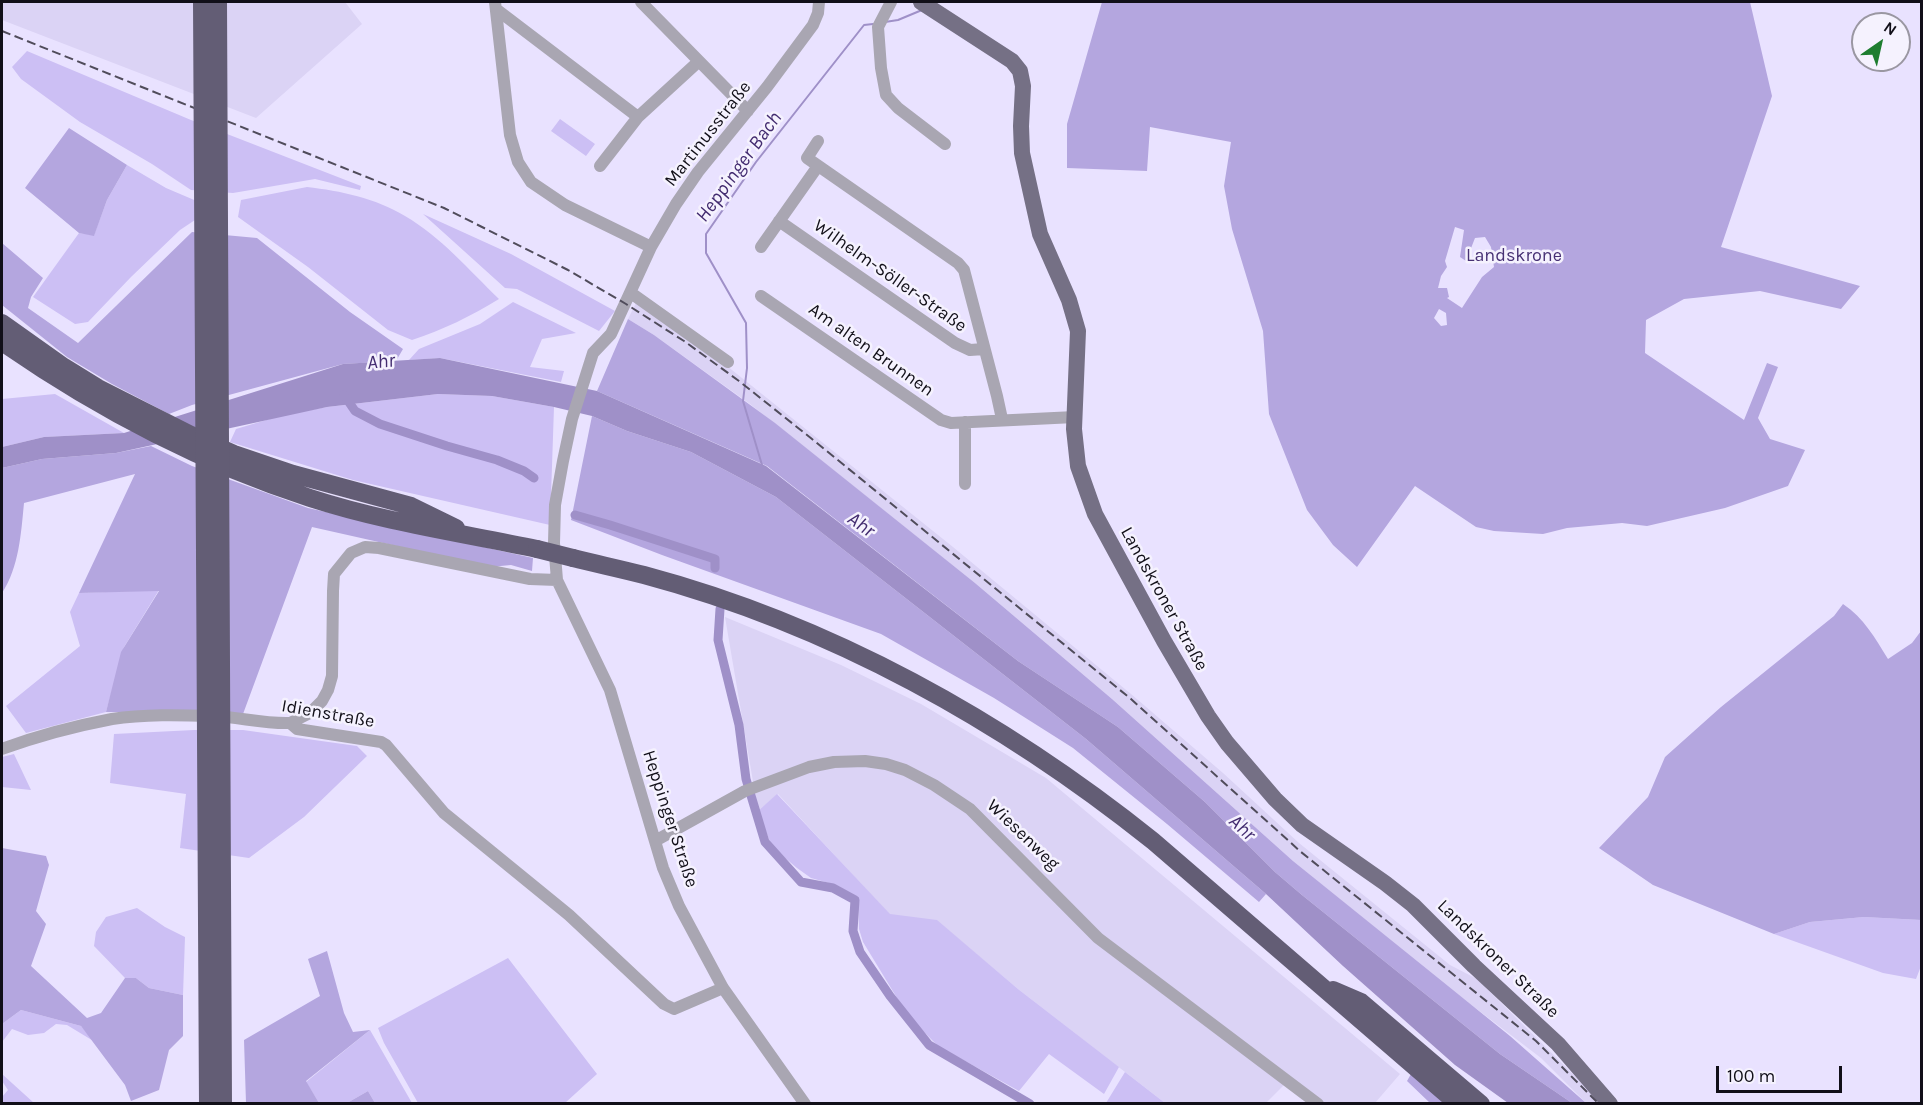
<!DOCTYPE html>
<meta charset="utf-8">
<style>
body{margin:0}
#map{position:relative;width:1923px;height:1105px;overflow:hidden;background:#e9e2ff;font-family:Karla,sans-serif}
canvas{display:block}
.frame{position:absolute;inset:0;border:3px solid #110f18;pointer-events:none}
.north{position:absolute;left:1851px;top:12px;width:60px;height:60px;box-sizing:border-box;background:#f5f2fe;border:2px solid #9a97a2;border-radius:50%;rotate:34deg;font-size:16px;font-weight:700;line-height:24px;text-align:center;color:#110f18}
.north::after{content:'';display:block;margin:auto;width:21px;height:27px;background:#1e7e30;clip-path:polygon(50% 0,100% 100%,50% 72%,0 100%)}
.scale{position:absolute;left:1716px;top:1066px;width:126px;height:27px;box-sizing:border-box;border:3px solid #110f18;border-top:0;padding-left:8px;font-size:18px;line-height:21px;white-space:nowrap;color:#110f18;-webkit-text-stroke:4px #f5f2fe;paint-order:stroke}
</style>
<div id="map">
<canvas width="1923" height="1105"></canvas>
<div class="frame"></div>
<div class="north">N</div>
<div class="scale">100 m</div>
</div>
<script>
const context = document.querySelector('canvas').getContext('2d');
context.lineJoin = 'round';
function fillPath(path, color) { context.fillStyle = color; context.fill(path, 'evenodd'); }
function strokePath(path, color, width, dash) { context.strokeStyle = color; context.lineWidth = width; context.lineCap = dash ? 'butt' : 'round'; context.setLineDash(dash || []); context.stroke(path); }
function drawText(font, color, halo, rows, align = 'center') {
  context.font = font + ' Karla,sans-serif'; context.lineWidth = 5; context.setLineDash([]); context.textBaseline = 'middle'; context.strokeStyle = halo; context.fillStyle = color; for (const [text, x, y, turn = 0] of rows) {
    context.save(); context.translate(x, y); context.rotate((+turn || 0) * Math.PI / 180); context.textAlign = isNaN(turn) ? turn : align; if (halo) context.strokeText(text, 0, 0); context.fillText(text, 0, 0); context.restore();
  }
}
const built = new Path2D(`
 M 2,2 L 345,2 L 362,24 L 256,118 L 2,20 Z
 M 637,301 L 712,354 L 953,547 L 1131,694 L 1223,773 L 1299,843 L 1450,965 L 1477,979 L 1602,1103 L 1586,1103 L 1541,1058 L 1440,981 L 1293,861 L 1112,699 L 975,583 L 750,404 L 654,335 L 628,319 Z
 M 725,617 L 841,665 L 921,704 L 1046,778 L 1400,1074 L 1375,1103 L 1321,1103 L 1290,1079 L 1266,1103 L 1165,1103 L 1018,989 L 937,921 L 890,915 L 778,794 L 758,811 Z`);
const green = new Path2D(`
 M 27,51 L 191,120 L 361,186 L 360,190 L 315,179 L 233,193 L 191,190 L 152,164 L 80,122 L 21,79 L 12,67 Z
 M 560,119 L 595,144 L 586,156 L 551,131 Z
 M 127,165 L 166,188 L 213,208 L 180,230 L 131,277 L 88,322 L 75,324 L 33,297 L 79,233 L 94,235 L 107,200 Z
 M 307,187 C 341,191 375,198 405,216 C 441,237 469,270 499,299 C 471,316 443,330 412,340 L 388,330 L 308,267 L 238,217 L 241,200 Z
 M 423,214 L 511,254 L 615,311 L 599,331 L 517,289 L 505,288 Z
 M 513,302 L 576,333 L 542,339 L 530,367 L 564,371 L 561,382 L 440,358 L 409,360 L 419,349 L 480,324 Z
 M 55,394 L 124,433 L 44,437 L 2,447 L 2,399 Z
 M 438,394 L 492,396 L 554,407 L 550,525 L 353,480 L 230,442 L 236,429 L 283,415 L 327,407 Z
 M 159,590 L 124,647 L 106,712 L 26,733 L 6,706 L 80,646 L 70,612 L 79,593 Z
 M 194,730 L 243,730 L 357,746 L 367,756 L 304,817 L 249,858 L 180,848 L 186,794 L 110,783 L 114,734 Z
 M 14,754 L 31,790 L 2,787 L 2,757 Z
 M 777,794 L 890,914 L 937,920 L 1018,989 L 1119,1067 L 1104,1094 L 1049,1054 L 1019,1091 L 938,1046 L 908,1016 L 863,942 L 859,929 L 858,897 L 836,885 L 811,878 L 797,868 L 772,847 L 758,811 Z
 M 137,908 L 165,927 L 185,937 L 183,995 L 149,988 L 136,978 L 125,978 L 94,946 L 96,932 L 106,917 Z
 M 1864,917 L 1921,920 L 1921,966 L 1916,979 L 1883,973 L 1774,934 L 1810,922 Z
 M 508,958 L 597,1074 L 565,1103 L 418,1103 L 384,1043 L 378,1028 Z
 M 21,1010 L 81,1026 L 95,1042 L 67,1025 L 56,1024 L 44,1033 L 28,1035 L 12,1029 L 2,1042 L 2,1024 Z
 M 370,1030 L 412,1103 L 375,1103 L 368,1091 L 347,1103 L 319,1103 L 306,1082 Z
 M 1125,1072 L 1165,1103 L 1106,1103 Z
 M 2,1074 L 34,1103 L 2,1103 L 2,1097 L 8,1090 L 2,1081 Z`);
const forest = new Path2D(`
 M 1102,2 L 1750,2 L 1772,96 L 1721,247 L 1860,286 L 1841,309 L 1760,291 L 1684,299 L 1646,320 L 1645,353 L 1744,420 L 1767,363 L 1778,367 L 1758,418 L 1770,439 L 1805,450 L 1788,486 L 1725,508 L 1647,526 L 1622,523 L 1567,528 L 1543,534 L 1494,531 L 1476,527 L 1415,486 L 1357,567 L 1333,545 L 1307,510 L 1269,414 L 1263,331 L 1232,229 L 1224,186 L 1231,142 L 1150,127 L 1147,171 L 1067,168 L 1067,124 ZM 1455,227 L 1464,230 L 1460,257 L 1466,261 L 1475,238 L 1485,237 L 1491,247 L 1494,267 L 1482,277 L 1462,308 L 1447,298 L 1449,297 L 1447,288 L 1438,288 L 1441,276 L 1447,267 L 1445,261 ZM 1439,309 L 1446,313 L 1447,325 L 1441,326 L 1434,318 Z
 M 69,128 L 127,165 L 107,200 L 94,236 L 79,233 L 25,188 Z
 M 192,232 L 257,238 L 350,312 L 403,349 L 396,361 L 343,364 L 192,405 L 169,414 L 112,384 L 67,357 L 2,305 L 2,243 L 43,278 L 31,297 L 28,308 L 78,343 Z
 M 628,319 L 654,335 L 775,423 L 975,583 L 1112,699 L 1293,861 L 1510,1036 L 1586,1103 L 1572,1103 L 1500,1054 L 1302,895 L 1275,872 L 1205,802 L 1118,727 L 1018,661 L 767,466 L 597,391 Z
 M 592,416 L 627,431 L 691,452 L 776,497 L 1086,739 L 1266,894 L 1259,902 L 1167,824 L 1073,748 L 994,698 L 881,634 L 662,555 L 571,520 Z
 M 151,446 L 192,466 L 308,508 L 533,558 L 532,571 L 511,565 L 490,567 L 312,527 L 243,714 L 192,712 L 106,712 L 121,652 L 159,591 L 79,593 L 135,474 L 24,503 C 21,534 19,567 2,593 L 2,468 L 42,459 L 116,453 Z
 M 1843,604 C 1864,618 1875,638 1888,659 L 1912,643 L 1921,631 L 1921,920 L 1864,917 L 1810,922 L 1774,934 L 1653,885 L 1599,848 L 1648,797 L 1665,757 L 1721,707 L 1834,616 Z
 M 2,848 L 46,856 L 49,865 L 36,911 L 46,924 L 31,966 L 87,1018 L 101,1013 L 125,978 L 136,978 L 149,988 L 183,995 L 183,1036 L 169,1050 L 159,1090 L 131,1101 L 125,1085 L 81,1026 L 21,1010 L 2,1024 Z
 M 327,951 L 344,1013 L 353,1032 L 370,1030 L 306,1081 L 319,1103 L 246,1103 L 244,1040 L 320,996 L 308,959 Z
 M 1411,1074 L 1445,1103 L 1430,1103 L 1407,1081 Z
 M 368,1091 L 375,1103 L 347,1103 Z`);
const water = new Path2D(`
 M 440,358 L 597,391 L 766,466 L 1018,661 L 1118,727 L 1205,802 L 1275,872 L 1302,895 L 1500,1054 L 1572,1103 L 1508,1103 L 1455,1065 L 1343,966 L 1266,894 L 1086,739 L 776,497 L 691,452 L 627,431 L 592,416 L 554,407 L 492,396 L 438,394 L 327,407 L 116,453 L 42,459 L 2,468 L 2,447 L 44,437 L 124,433 L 343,364 Z`);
const stream = new Path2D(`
 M 885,22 L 898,20 L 922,10
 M 762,465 L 743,401 L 747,368 L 746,323 L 706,253 L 706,234 L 756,162 L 864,25 L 873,24`);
const canal = new Path2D(`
 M 344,395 L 355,411 L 380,424 L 447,446 L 497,460 L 524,471 L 534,478
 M 575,515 L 610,525 L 715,559 L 715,568
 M 720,609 L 718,640 L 739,725 L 746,779 L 765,842 L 801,882 L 833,888 L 855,900 L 853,931 L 860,952 L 890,996 L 929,1045 L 1030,1104`);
const minor = new Path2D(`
 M 495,2 L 510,135 L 518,162 L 531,182 L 565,205 L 651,247
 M 641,2 L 748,111
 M 891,2 L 878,27 L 881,68 L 886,95 L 898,108 L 945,144
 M 496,9 L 638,117
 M 818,141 L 807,158 L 958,263 L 964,270 L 997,396 L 1002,419
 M 600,166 L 638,117 L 698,62
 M 779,221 L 955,343 L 970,350 L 984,349
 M 761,247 L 818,166
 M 631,293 L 728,362
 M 761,296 L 941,420 L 951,423 L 1075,417
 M 965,422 L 965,484
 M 290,723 L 310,713 L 322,701 L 328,690 L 332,676 L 333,591 L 334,574 L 351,553 L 365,547 L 379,548 L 530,579 L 557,580
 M 2,749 C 37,736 75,726 112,719 C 144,714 180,715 213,716 C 239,717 264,724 290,723 L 297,729 L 381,742 L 386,745 L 444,813 L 569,915 L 664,1004 L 674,1009 L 723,988
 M 655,841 L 745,791 L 809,767 L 834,762 L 865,761 L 886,764 L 905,770 L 934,785 L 970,809 L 1098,938 L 1318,1104
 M 805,1104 L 723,988 L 679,906 L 663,868 L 610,690 L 557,580 L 554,543 L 555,505 L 563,461 L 572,419 L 593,353 L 611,334 L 651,247 L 676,204 L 698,172 L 767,87 L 813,25 L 818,13 L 819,2`);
const major = new Path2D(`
 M 921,2 L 1012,61 L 1020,71 L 1023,86 L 1021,126 L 1022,153 L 1040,234 L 1069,300 L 1078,331 L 1074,429 L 1078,466 L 1095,514 L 1164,641 L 1208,716 L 1227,743 L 1275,799 L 1302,825 L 1385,883 L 1413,905 L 1474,966 L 1558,1044 L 1610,1104`);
const highway = new Path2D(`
 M 2,323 L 64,367 L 98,388 L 191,435 L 234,454 L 293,474 L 411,506 L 456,528
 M 2,342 C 97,408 199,462 310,498 C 384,522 461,533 537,549
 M 573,558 C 597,564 621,569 644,575 C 831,625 1003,721 1153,841 L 1458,1104
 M 1333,990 L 1361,1002 L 1481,1104`);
const rail = new Path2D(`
 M 2,31 L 444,208 L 568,270 L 626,304 L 684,341 L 739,381 L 812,439 L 1131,699 L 1301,852 L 1536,1041 L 1599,1104`);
const highwayBridge = new Path2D(`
 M 202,2 L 208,1104
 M 218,2 L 223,1104
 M 537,549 L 573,558`);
const streetNames = [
 ["Martinusstraße",708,134,-52],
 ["Wilhelm-Söller-Straße",890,276,35],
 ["Am alten Brunnen",871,350,35],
 ["Landskroner Straße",1164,599,61],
 ["Idienstraße",328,714,10],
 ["Heppinger Straße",670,819,72],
 ["Wiesenweg",1023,835,44],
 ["Landskroner Straße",1498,959,44]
];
const parkNames = [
 ["Landskrone",1514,256]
];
const waterNames = [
 ["Heppinger Bach",739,167,-54],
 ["Ahr",381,362,-6],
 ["Ahr",861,525,36],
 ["Ahr",1242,828,43]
];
fillPath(built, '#dbd3f5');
fillPath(green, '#ccbff4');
fillPath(forest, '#b4a6df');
fillPath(water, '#9f90c8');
strokePath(stream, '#9f90c8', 2);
strokePath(canal, '#9f90c8', 9);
strokePath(minor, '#a9a6b2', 12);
strokePath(major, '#757085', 16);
strokePath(highway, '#635d75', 18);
strokePath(rail, '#504c5b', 2, [9, 4.5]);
strokePath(highwayBridge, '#635d75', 18);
drawText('18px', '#110f18', '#f5f2fe', streetNames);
drawText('18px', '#473174', '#f5f2fe', parkNames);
drawText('italic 20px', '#432c70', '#f5f2fe', waterNames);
</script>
